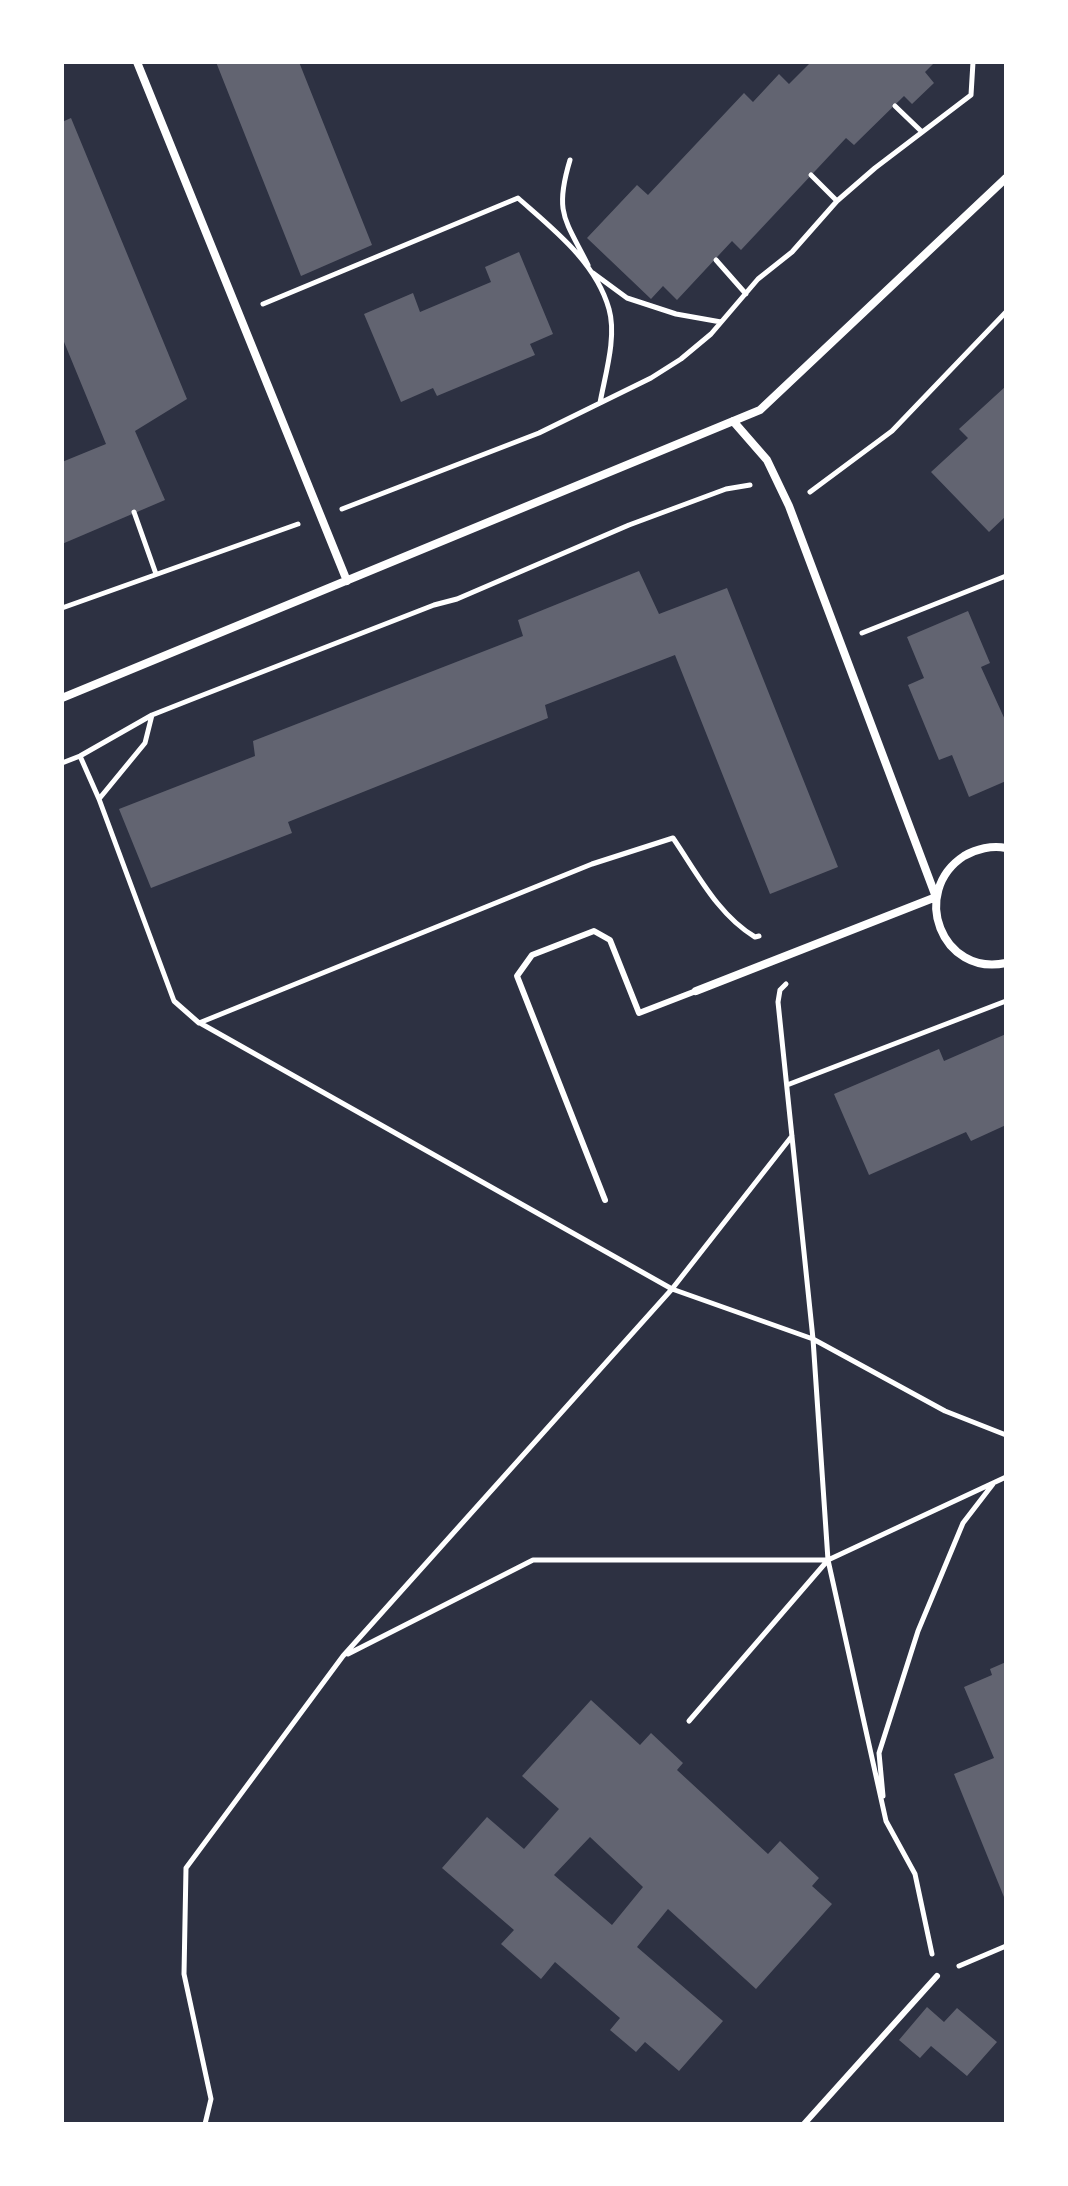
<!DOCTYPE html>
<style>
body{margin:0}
#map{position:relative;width:1068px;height:2186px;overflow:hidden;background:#2d3142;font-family:Mulish,sans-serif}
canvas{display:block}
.frame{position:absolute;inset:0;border:64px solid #fff;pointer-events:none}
</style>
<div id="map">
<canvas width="1068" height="2186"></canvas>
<div class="frame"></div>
</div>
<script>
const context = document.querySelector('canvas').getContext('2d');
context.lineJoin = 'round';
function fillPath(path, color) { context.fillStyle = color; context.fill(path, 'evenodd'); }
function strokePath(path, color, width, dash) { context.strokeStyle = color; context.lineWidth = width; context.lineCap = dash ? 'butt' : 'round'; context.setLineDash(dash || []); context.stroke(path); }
const building = new Path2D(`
 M 216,62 L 299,62 L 372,245 L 301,276 Z
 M 811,62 L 935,62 L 925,72 L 934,83 L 912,104 L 904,96 L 854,145 L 846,138 L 741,250 L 732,241 L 677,300 L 663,286 L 651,299 L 587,238 L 637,185 L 648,195 L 744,93 L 753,102 L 779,74 L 789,84 Z
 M 71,118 L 187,399 L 135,431 L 165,500 L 62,544 L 62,462 L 106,444 L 62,337 L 62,122 Z
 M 519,252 L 553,334 L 530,344 L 535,355 L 437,396 L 433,388 L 401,402 L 364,314 L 413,293 L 420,312 L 491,282 L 485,267 Z
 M 1006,386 L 1006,516 L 989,532 L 931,472 L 968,438 L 959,429 Z
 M 639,571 L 659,614 L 727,588 L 838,867 L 770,894 L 675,655 L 545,705 L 548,718 L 288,822 L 292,833 L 151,888 L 119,809 L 255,756 L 253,741 L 523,636 L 518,620 Z
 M 968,611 L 990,663 L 981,667 L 1006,722 L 1006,781 L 969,797 L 952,755 L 939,760 L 908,685 L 924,678 L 907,637 Z
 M 1006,1034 L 1006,1125 L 971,1141 L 966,1132 L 869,1175 L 834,1094 L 939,1049 L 944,1061 Z
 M 1006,1662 L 1006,1902 L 954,1774 L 994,1758 L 964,1687 L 992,1675 L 990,1669 Z
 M 591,1700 L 640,1745 L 651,1733 L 683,1763 L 677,1770 L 768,1854 L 780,1841 L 819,1878 L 812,1886 L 832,1904 L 756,1989 L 668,1909 L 637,1947 L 723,2021 L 679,2071 L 645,2042 L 636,2052 L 610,2030 L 620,2018 L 555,1962 L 541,1979 L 501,1944 L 514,1930 L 442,1868 L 487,1817 L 524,1849 L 559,1809 L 522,1776 ZM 590,1837 L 643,1887 L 612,1925 L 554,1875 Z
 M 927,2007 L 944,2022 L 957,2008 L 997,2042 L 967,2076 L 931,2046 L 920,2058 L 899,2040 Z`);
const path = new Path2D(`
 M 895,106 L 921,131
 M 570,160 C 554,213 565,219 588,265
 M 811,175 L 837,201
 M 716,260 L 746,294
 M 593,273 L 627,298 L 676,314 L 721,322
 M 263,304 L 518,198 C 553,229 596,262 609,309 C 617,337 605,375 600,403
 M 810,492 L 892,431 L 1006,312
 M 342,509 L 539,433 L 651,378 L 681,359 L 711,334 L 758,279 L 792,252 L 837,201 L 875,168 L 971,95 L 973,62
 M 134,512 L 156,574
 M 62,608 L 298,524
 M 862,633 L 1006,576
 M 80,756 L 99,799 L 174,1001 L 199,1023 L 592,864 L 673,838 C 697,873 718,915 755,937 L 759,936
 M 62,763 L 80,756 L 152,715 L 190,700 L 434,605 L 457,599 L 629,525 L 726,489 L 750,485
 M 99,799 L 145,743 L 152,715
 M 786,984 L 780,990 L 778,1002 L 813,1339 L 828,1560 L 886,1821 L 915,1874 L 932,1954
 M 200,1023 L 672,1289 L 813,1339 L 945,1411 L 1006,1435
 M 787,1085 L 1006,1001
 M 348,1654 L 533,1560 L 828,1560
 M 689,1721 L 828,1560 L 1006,1477
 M 883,1796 L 879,1753 L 918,1631 L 963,1523 L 993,1484
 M 959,1966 L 1006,1946
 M 205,2124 L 211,2099 L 184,1974 L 186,1868 L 343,1656 L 672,1289 L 792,1136`);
const service = new Path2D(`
 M 605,1200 L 517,976 L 532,955 L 594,931 L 610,940 L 639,1013 L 696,991
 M 804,2124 L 937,1976`);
const minor = new Path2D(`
 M 137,62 L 347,581
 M 733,421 L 767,460 L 789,506 L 936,897
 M 62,698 L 760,410 L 1006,178
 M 1006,848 C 992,845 976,849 964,856 C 909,892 942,977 1006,963
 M 696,991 L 936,897`);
fillPath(building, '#626471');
strokePath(path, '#fff', 5);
strokePath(service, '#fff', 6);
strokePath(minor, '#fff', 8);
</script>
